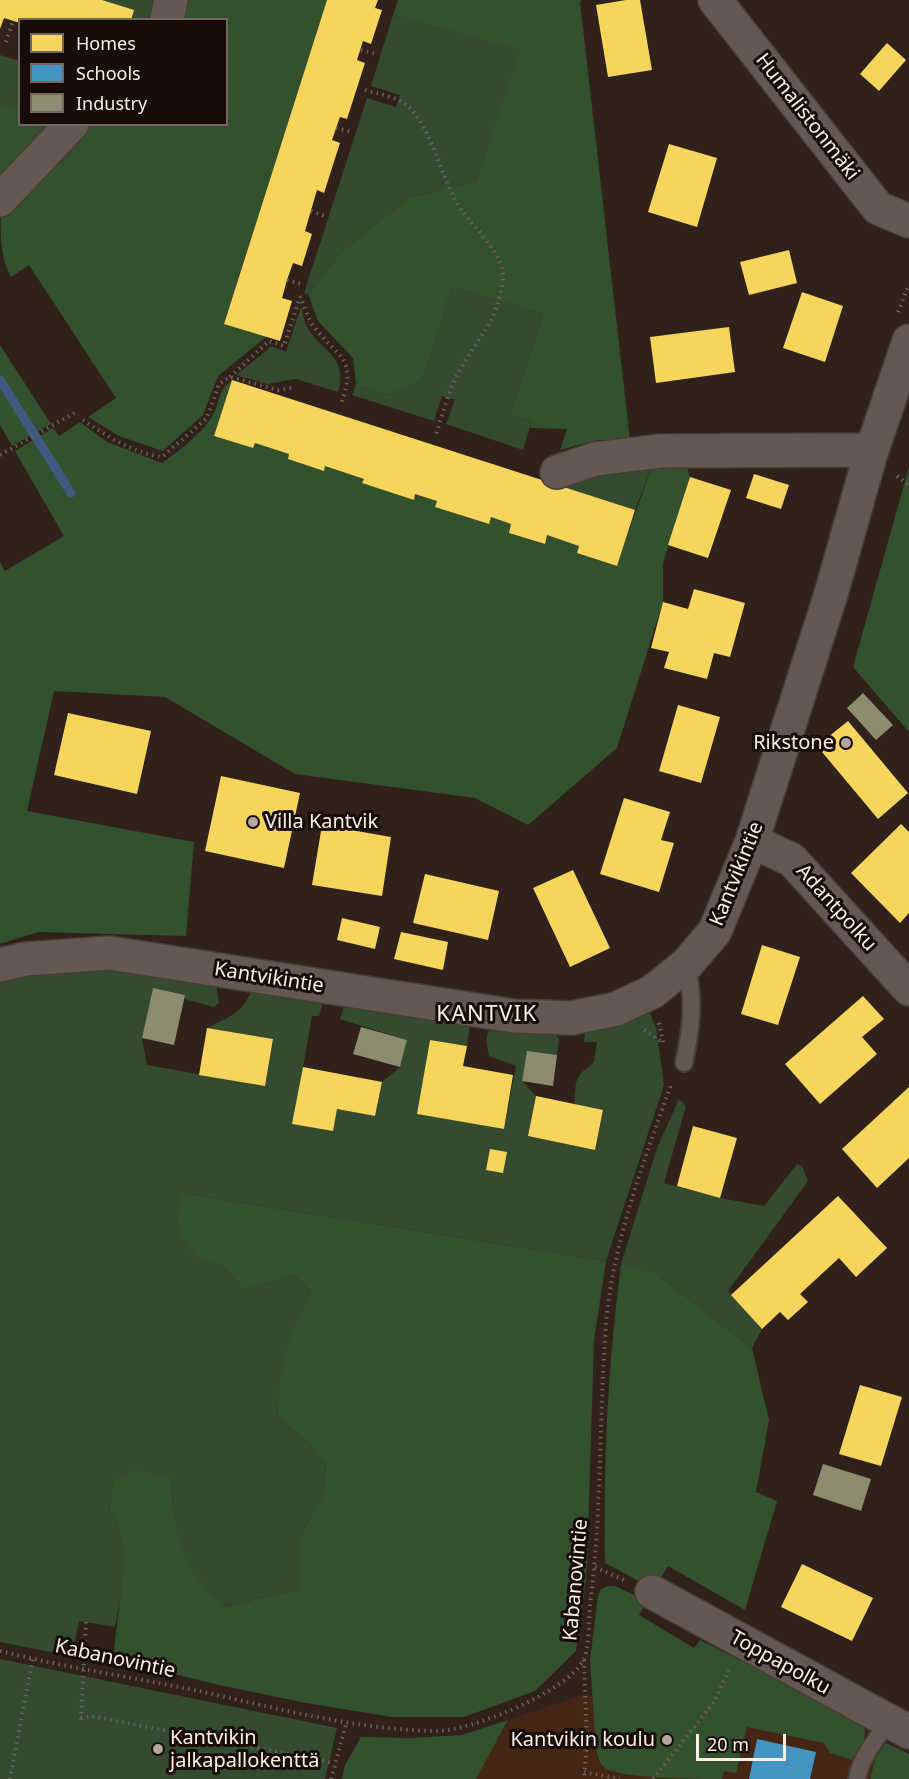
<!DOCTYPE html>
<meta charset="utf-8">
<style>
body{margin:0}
#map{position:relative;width:909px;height:1779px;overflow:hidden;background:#30221a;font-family:"Noto Sans",sans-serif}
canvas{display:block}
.legend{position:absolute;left:18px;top:18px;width:210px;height:108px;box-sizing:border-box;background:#180c06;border:2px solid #746660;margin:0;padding:8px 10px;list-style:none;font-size:18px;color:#fdeee6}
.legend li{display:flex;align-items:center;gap:12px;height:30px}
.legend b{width:30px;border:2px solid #746660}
.scale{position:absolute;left:696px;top:1734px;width:90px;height:27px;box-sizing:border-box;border:3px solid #fdeee6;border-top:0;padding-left:8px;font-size:18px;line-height:21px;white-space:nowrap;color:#fdeee6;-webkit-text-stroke:4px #180c06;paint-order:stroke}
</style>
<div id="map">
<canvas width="909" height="1779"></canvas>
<ul class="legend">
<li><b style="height:16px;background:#f6d55c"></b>Homes</li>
<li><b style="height:16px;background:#4393c3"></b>Schools</li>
<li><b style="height:16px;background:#8c8c6e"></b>Industry</li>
</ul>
<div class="scale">20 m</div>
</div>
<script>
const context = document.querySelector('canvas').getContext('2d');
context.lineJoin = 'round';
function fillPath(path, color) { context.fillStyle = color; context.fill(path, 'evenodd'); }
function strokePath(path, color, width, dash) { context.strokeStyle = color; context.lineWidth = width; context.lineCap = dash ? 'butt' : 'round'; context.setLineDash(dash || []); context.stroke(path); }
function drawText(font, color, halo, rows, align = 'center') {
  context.font = font + ' "Noto Sans",sans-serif'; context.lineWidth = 6; context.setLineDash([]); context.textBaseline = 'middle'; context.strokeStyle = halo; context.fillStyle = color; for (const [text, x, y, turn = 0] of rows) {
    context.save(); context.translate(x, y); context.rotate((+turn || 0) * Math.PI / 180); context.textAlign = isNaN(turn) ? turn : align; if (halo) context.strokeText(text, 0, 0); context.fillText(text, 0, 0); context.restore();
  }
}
const built = new Path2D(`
 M 585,1694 L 649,1704 L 801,1721 L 875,1759 L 870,1779 L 476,1779 L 508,1720 Z`);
const green = new Path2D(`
 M 102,0 L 161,0 L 156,20 L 131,19 Z
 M 393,15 L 522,51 L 476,181 L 408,198 L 342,251 L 308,294 L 304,293 L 367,98 L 396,107 L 400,95 L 371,86 Z
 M 0,55 L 19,61 L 19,109 L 0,103 Z
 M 452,287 L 543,314 L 510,416 L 532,420 L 523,450 L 446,424 L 455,400 L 442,396 L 434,421 L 352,395 L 356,385 L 390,395 L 423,379 Z
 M 301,307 C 303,314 304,323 308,329 C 324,353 348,357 338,392 L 296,379 L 267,384 L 236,375 L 272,346 L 286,352 Z
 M 653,464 L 635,510 L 565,488 L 587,474 Z
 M 84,965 L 216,982 L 219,1003 L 214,1007 L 184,999 L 185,995 L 153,988 L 142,1038 L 147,1065 L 265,1086 L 273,1039 L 207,1028 C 229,1017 244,1013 252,988 L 319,1000 L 322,1006 L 319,1016 L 312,1016 L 293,1124 L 333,1131 L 337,1109 L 375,1116 L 382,1082 L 400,1067 L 407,1040 L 340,1019 L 345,1004 L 470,1025 L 467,1046 L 430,1040 L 418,1114 L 504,1129 L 516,1066 L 489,1056 C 487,1045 484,1037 491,1027 L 554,1034 L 559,1039 L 557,1055 L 527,1052 L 522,1081 L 536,1096 L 528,1136 L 595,1150 L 603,1111 L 574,1104 L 576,1082 L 581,1073 L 594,1062 L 597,1042 L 584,1042 L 585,1033 L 647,1005 L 656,1028 L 664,1085 L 606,1261 L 182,1193 L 220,1263 L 244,1290 L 294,1275 L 311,1292 C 292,1337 280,1367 277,1416 L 310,1444 L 326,1466 L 322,1496 L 299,1539 L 299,1589 L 221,1607 C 178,1562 178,1538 170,1479 L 113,1483 L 109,1510 C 133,1532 121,1598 115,1627 L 79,1621 L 72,1656 L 0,1642 L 0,981 L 25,974 Z
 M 679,1099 L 686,1106 L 664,1183 L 720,1198 L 764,1206 L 797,1164 L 802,1166 L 808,1181 L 728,1291 L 762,1329 L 752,1348 L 654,1272 L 621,1264 L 657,1148 Z
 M 0,1659 L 337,1728 L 325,1779 L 0,1779 Z`);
const forest = new Path2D(`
 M 182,0 L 327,0 L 224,323 L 266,337 L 218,376 L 203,415 L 163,451 L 119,436 L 88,417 L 116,398 L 29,265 L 11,277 C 1,260 0,234 1,215 C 13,187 64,147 87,125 L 226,124 L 226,20 L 179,19 Z
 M 398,0 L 582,0 L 580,2 L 630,440 L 597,440 L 560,450 L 567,429 L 530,428 L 532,420 L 510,416 L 543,314 L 452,287 L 423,379 L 390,395 L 356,385 L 353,358 L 318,321 L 308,294 L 342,251 L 408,198 L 476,181 L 521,51 L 393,15 Z
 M 0,103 L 19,109 L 20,124 L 55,125 L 0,180 Z
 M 0,345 L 51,424 L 12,446 L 0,425 Z
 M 232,380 L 214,436 L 253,448 L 255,443 L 289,454 L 288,459 L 324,471 L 325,466 L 364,479 L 362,483 L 414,499 L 415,494 L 437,501 L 436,507 L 488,524 L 491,517 L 511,524 L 509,533 L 544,544 L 547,535 L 579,546 L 577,553 L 616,566 L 653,464 L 685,462 L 690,477 L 663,563 L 663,602 L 617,748 L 528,825 L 475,798 L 295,774 L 165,697 L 54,691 L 27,811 L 194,842 L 186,936 L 38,932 L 0,944 L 0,562 L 5,571 L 64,536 L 15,451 L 53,428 L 59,436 L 80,422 L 107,442 L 162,463 C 179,451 196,438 209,421 C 220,408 216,391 232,380 Z
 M 909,467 L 909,732 L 853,667 Z
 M 182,1193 L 606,1261 L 594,1340 L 587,1568 L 581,1619 L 576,1651 L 535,1691 L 464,1717 L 392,1717 L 306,1703 L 219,1685 L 138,1665 L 114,1656 C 115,1621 136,1534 109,1510 L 113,1483 L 135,1470 L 170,1478 C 177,1535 179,1564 222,1607 L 299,1589 L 299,1539 L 322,1496 L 326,1466 L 310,1444 L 277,1416 L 279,1386 L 287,1347 L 311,1292 L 294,1275 L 244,1290 L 220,1263 L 201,1261 C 179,1235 173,1228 182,1193 Z
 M 621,1264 L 654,1272 L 752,1348 L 769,1420 L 756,1492 L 777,1501 L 745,1610 L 668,1566 L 654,1589 L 605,1563 C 603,1463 608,1363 621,1264 Z
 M 608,1586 L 615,1586 L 647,1601 L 639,1615 L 694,1648 L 700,1640 L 862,1722 C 870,1737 861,1747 852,1760 L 830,1753 L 824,1743 L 747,1727 L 736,1773 L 724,1771 L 722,1779 C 694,1779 630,1779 606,1769 C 599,1764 598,1757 596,1749 L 590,1660 L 598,1596 L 601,1589 Z
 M 508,1720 L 476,1779 L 342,1779 L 345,1765 L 361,1737 L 411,1738 L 462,1735 Z
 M 886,1743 L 909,1754 L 909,1779 L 870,1779 L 875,1759 Z`);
const homes = new Path2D(`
 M 0,0 L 102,0 L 134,10 L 131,20 L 20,20 L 20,23 L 4,18 L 0,29 Z
 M 327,0 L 378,0 L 375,8 L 382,10 L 371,44 L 363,41 L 357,60 L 365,63 L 347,119 L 340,117 L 332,140 L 340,143 L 324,193 L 317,190 L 305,231 L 312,234 L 302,266 L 293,263 L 287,280 L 282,298 L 292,301 L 280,341 L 224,324 Z
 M 626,0 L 640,0 L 652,70 L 608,77 L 596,5 Z
 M 887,43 L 906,60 L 879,91 L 860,74 Z
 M 669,144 L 717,158 L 697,227 L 648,212 Z
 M 789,250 L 797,283 L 749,295 L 740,262 Z
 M 802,292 L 843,306 L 825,362 L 783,348 Z
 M 729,327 L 735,372 L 656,383 L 650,337 Z
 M 232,380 L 635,510 L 617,566 L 577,553 L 579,546 L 547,535 L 545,544 L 509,533 L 511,524 L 491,517 L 489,524 L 435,507 L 437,501 L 415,494 L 414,500 L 362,483 L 364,479 L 325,466 L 324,471 L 288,459 L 289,454 L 255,443 L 253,448 L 214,436 Z
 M 754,474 L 789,485 L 781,509 L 746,498 Z
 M 690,477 L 731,490 L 708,558 L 668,545 Z
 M 694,589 L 745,603 L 730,657 L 714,653 L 707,679 L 664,668 L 669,652 L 651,648 L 663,602 L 688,609 Z
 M 678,705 L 720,717 L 701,783 L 659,771 Z
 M 68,713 L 151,731 L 137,794 L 54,775 Z
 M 848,721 L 908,793 L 878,819 L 817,746 Z
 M 221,776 L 300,793 L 284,868 L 205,851 Z
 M 624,798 L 670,812 L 661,840 L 674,843 L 659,892 L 600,874 Z
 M 901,824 L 909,832 L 909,913 L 900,923 L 851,873 Z
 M 322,825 L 391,837 L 382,896 L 312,885 Z
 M 573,870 L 610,948 L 570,967 L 533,888 Z
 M 425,874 L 499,891 L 488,940 L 413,923 Z
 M 342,918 L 380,927 L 375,949 L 337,940 Z
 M 401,932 L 448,942 L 443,970 L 394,959 Z
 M 762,945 L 800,957 L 778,1025 L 741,1014 Z
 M 863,996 L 884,1019 L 862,1037 L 877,1054 L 820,1104 L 785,1064 Z
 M 207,1028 L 273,1039 L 265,1086 L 199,1075 Z
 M 430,1040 L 467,1046 L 463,1066 L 513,1075 L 504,1129 L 417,1114 Z
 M 303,1067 L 382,1082 L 375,1116 L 337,1109 L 333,1131 L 292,1124 Z
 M 909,1087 L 909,1158 L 877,1188 L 842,1149 Z
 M 536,1096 L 603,1110 L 595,1150 L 528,1136 Z
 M 693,1126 L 737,1138 L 720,1198 L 677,1186 Z
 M 490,1149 L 507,1152 L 503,1173 L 486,1170 Z
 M 838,1196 L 887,1248 L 856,1277 L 839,1258 L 800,1294 L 808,1302 L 788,1320 L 780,1312 L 762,1329 L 731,1295 Z
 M 860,1385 L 902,1397 L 881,1466 L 839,1454 Z
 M 802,1564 L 873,1598 L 852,1641 L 781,1607 Z`);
const schools = new Path2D(`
 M 757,1739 L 816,1752 L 810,1779 L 749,1779 Z`);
const industry = new Path2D(`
 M 863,693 L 893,725 L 876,740 L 847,708 Z
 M 153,988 L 185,995 L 174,1045 L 142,1038 Z
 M 361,1027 L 407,1040 L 400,1067 L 353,1054 Z
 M 527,1051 L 557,1055 L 553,1086 L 522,1081 Z
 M 823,1464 L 871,1479 L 861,1511 L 813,1495 Z`);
const stream = new Path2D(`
 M 0,380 L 71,493`);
const path = new Path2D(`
 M 6,42 L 13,21
 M 361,50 L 376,54
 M 365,90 C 378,94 401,97 411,109 C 436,138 440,179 462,211 C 474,228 506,256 503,280 C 497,323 479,335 460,370 C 449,389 443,413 436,434
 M 336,128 L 352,132
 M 311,211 L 325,216
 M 287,280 L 304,285
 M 300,296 C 304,305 308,319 314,327 C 339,359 358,357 341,404
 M 898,312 L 909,284
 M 230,377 L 269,341 L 284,346 L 300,297
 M 83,420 C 107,436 133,453 162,457 L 207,418 L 219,384 L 230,377 L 278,390 L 291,388
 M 0,455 L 78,411
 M 897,476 L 909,485
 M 659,1023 L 663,1042
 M 644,1030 L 662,1042
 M 595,1567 L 624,1580
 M 86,1622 L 81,1718 L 91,1716 L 334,1763
 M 0,1651 C 64,1667 130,1677 194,1690 C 273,1707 355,1730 436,1731 C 471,1731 568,1692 584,1659 C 589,1648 589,1619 590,1605 C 602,1512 599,1418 606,1324 C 613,1242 643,1164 670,1087 L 669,1082
 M 584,1660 L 587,1743 L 584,1779
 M 584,1772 L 620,1779
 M 10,1779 L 33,1657
 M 331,1779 L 347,1721
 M 653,1779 L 714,1702 L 729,1670`);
const lane = new Path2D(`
 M 684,1063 C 692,1026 694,1001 687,964
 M 857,1779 C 861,1757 876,1739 889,1722`);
const street = new Path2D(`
 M 715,0 L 878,208 L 909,221
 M 167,20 L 171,0
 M 0,200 L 72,124
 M 557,472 L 595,459 L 660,451 L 872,450
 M 752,841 L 792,860 L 909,989
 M 0,965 L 25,959 L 110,953 L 514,1016 L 572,1018 L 616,1009 L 652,992 L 687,964 L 715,931 L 752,841 L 831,594 L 870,456 L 909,341
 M 652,1592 L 909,1732`);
const markers = [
 [846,743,6,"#b5a79f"],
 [253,822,6,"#b5a79f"],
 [667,1740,6,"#b5a79f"],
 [158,1749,6,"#b5a79f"]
];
const streetNames = [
 ["Humalistonmäki",807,117,52],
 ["Kantvikintie",737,874,-68],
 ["Adantpolku",836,908,48],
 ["Kantvikintie",269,978,9],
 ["Kabanovintie",576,1580,-85],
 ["Kabanovintie",115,1659,12],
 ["Toppapolku",780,1663,29]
];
const poiNames = [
 ["Rikstone",834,743],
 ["Villa Kantvik",265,822,"left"],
 ["Kantvikin",170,1738,"left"],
 ["jalkapallokenttä",170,1761,"left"],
 ["Kantvikin koulu",655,1740]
];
const quarterNames = [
 ["KANTVIK",487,1015]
];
fillPath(built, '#452614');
fillPath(green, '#344b2f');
fillPath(forest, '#33512c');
fillPath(homes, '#f6d55c');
fillPath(schools, '#4393c3');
fillPath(industry, '#8c8c6e');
strokePath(stream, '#415a80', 9);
strokePath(lane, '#493d37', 20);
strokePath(street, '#493d37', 36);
strokePath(path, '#6b615b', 4, [1.5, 4.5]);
strokePath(lane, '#635852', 16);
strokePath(street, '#635852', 33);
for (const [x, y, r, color] of markers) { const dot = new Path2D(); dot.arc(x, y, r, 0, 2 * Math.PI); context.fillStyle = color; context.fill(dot); strokePath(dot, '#180c06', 2); }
drawText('20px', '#fdeee6', '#180c06', streetNames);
drawText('20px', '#fdeee6', '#180c06', poiNames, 'right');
context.letterSpacing = '1.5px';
drawText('22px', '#fdeee6', '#180c06', quarterNames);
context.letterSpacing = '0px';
</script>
